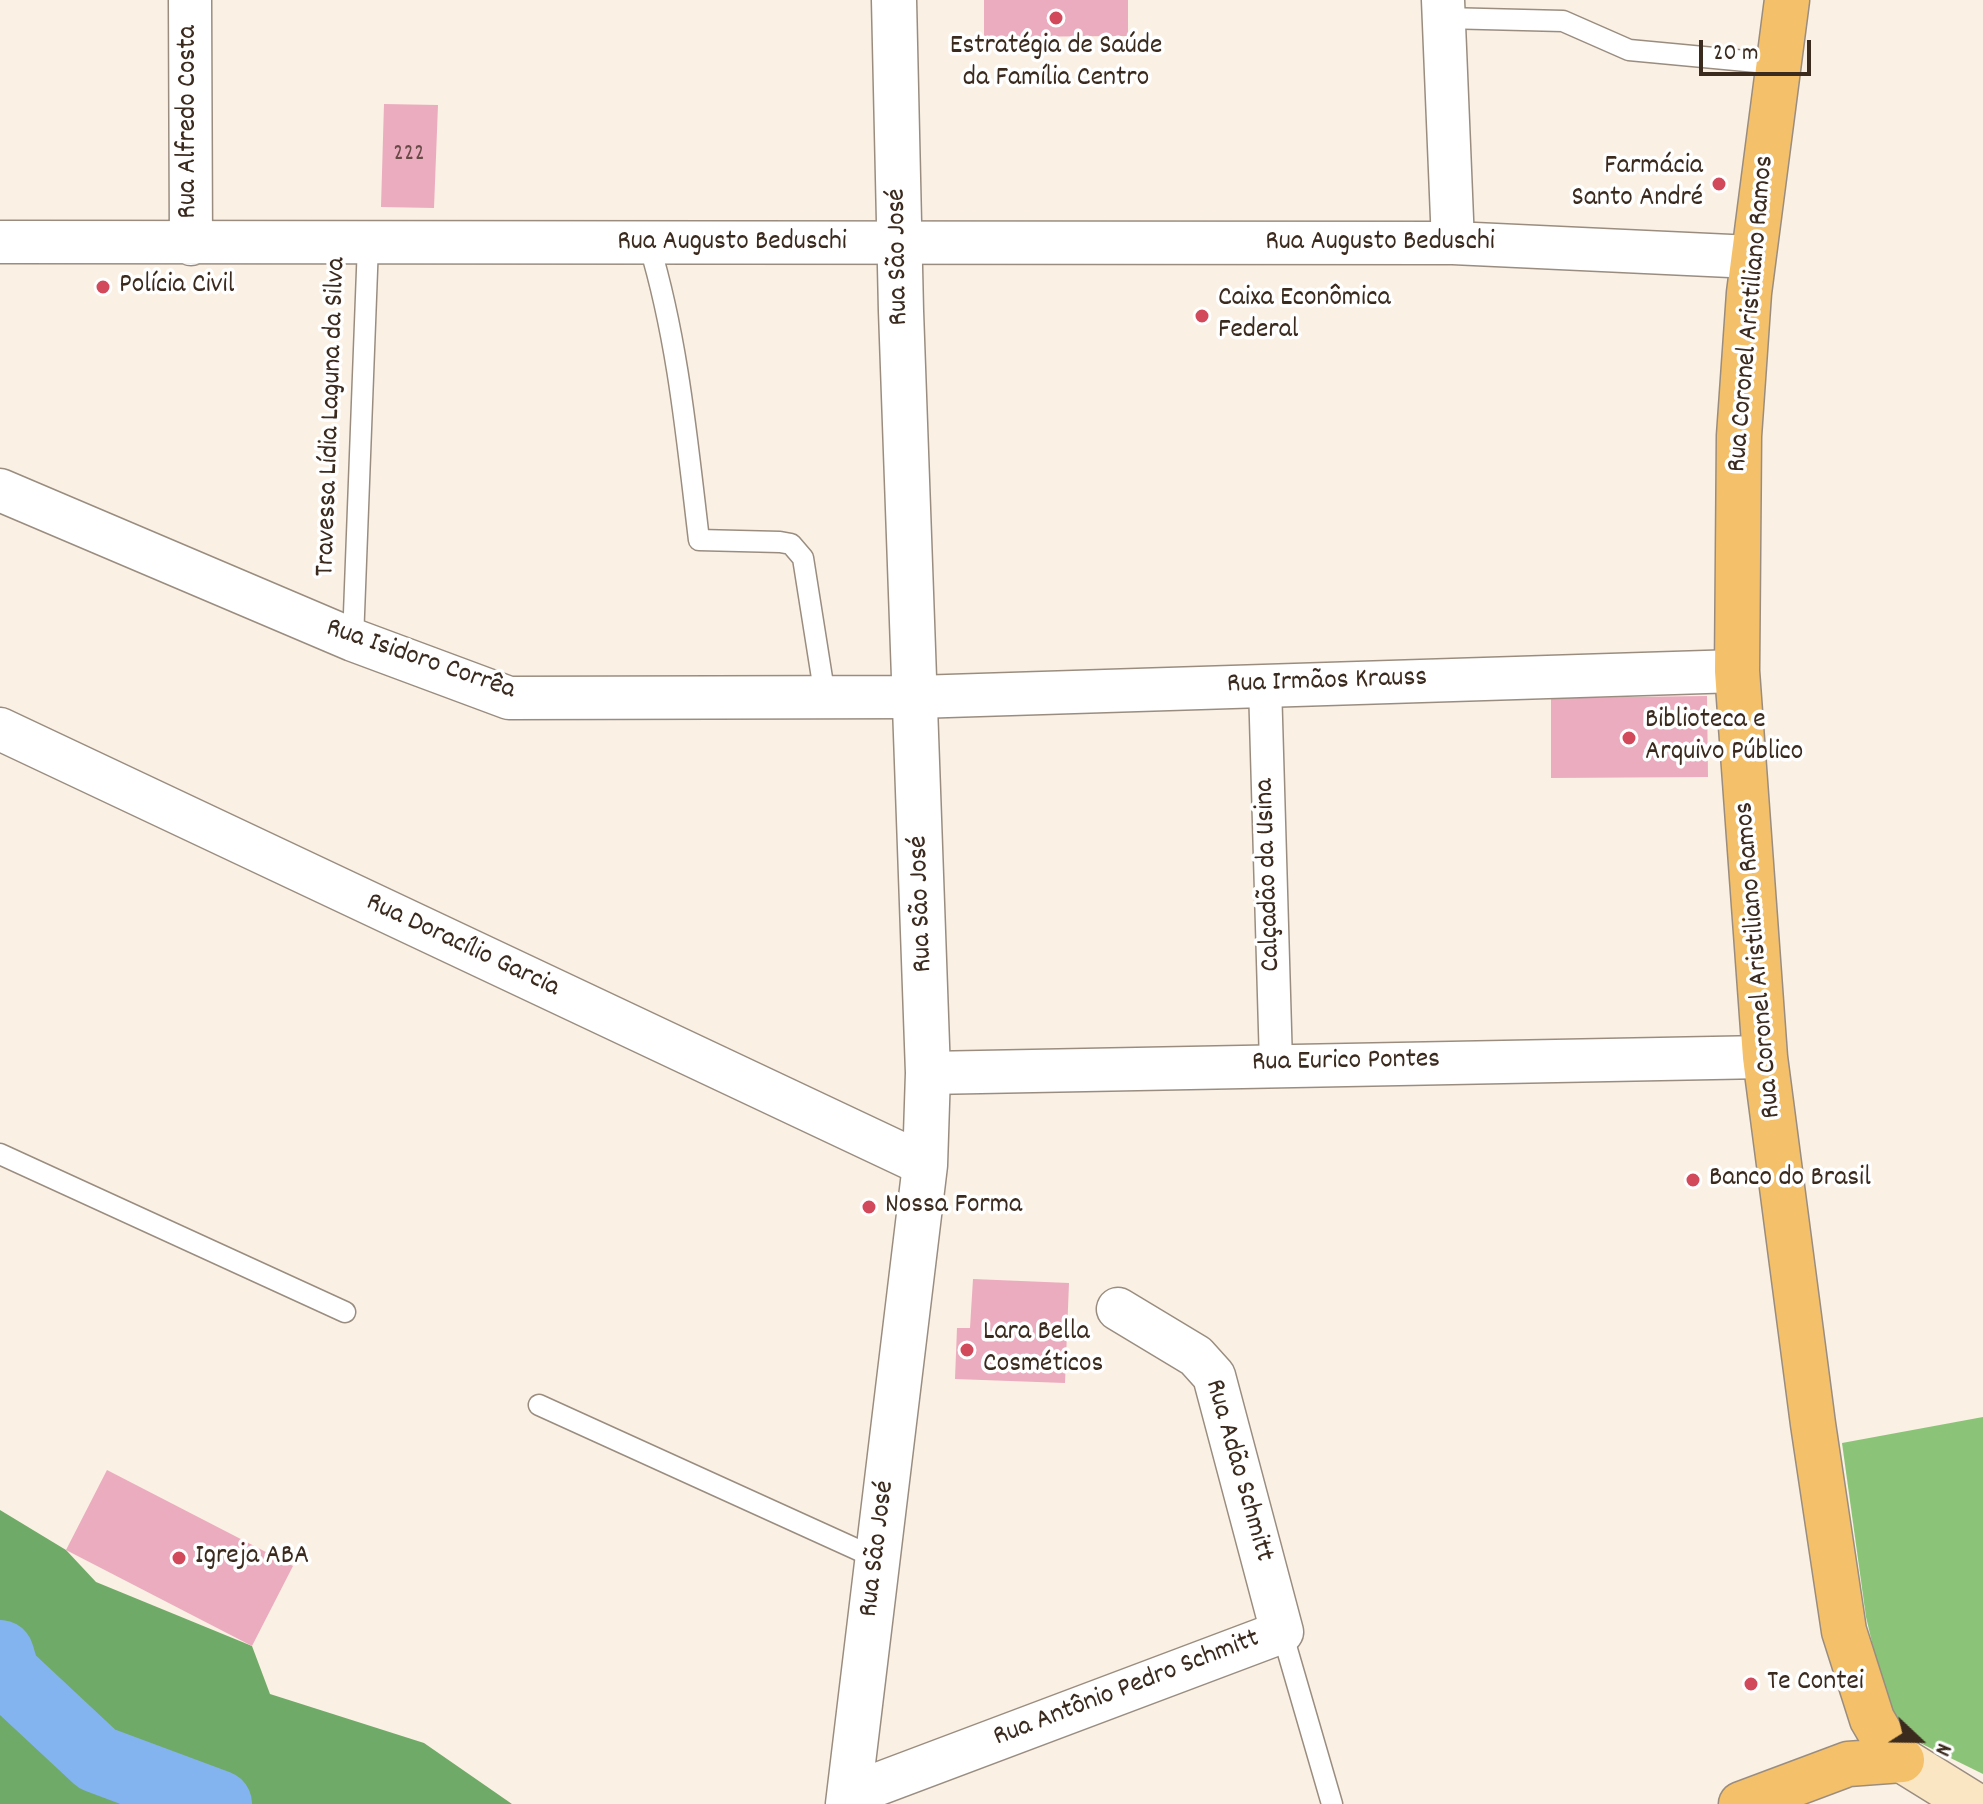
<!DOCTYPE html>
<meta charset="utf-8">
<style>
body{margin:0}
#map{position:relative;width:1983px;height:1804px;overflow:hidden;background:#faf0e3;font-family:Dekko,sans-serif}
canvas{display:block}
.north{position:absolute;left:1879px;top:1700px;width:80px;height:80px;-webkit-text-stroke:6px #fff;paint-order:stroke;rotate:112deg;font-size:22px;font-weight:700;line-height:32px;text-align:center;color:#3b2a1e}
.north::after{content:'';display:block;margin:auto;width:28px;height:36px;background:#3b2a1e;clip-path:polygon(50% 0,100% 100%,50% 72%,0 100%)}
.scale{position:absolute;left:1699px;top:40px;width:112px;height:36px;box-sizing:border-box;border:4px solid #3b2a1e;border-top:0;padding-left:10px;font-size:24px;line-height:28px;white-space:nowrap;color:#3b2a1e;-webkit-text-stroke:6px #fff;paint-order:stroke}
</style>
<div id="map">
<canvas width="1983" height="1804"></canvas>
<div class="north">N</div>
<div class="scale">20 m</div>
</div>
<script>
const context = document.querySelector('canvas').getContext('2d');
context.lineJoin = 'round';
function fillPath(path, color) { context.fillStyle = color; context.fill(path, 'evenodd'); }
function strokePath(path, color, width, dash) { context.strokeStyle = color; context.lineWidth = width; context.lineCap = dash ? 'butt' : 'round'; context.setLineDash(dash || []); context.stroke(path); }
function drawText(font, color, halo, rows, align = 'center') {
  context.font = font + ' Dekko,sans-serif'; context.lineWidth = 7; context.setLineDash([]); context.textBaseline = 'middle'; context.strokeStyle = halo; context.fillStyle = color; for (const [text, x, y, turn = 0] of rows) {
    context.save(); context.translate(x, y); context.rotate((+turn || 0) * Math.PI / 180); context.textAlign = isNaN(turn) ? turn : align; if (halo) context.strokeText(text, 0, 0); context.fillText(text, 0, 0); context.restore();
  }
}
const green = new Path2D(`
 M 1983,1417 L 1983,1774 L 1916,1741 L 1894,1720 L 1883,1689 L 1866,1617 L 1842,1443 Z`);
const forest = new Path2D(`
 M 0,1510 L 66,1550 L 96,1582 L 252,1646 L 270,1694 L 424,1743 L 512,1804 L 0,1804 Z`);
const river = new Path2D(`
 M 0,1654 L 6,1674 L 97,1759 L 218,1804`);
const building = new Path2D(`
 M 984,0 L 1128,0 L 1128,36 L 984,37 Z
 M 384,104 L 438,105 L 434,208 L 381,207 Z
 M 1707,696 L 1708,777 L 1551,778 L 1551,698 Z
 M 973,1279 L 1069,1283 L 1065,1383 L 955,1379 L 957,1328 L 970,1328 Z
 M 107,1470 L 293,1566 L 252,1646 L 66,1550 Z`);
const service = new Path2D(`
 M 1444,18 L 1563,21 L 1629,50 L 1778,64
 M 649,244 C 678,340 687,440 699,540 L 780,542 L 791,544 L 803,558 L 825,697
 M 353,640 L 368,244
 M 0,1154 L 345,1312
 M 539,1405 L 878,1559
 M 1282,1632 L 1332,1804`);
const pedestrian = new Path2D(`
 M 1265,685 L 1276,1064`);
const minor = new Path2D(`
 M 190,0 L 191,244
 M 1443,0 L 1453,243
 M 0,242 L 1453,243 L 1752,257
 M 0,490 L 353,640 L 509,698 L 916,697 L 1737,671
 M 0,729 L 925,1165
 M 928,1073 L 1765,1057
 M 849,1795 L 1282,1632 L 1214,1376 L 1196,1356 L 1118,1309`);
const tertiary = new Path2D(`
 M 848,1804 L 925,1165 L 928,1073 L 901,311 L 894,0`);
const secondary = new Path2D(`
 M 1902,1760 L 1973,1804`);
const primary = new Path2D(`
 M 1787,0 L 1749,293 L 1739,436 L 1737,671 L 1765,1057 L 1813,1424 L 1844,1631 L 1872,1719 L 1886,1743 L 1902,1760
 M 1741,1804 L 1848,1764 L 1902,1760`);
const markers = [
 [1056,18,8,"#d1495b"],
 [1719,184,8,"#d1495b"],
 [103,287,8,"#d1495b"],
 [1202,316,8,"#d1495b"],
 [1629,738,8,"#d1495b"],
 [1693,1180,8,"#d1495b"],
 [869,1207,8,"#d1495b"],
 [967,1350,8,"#d1495b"],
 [179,1558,8,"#d1495b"],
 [1751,1684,8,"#d1495b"]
];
const numberNames = [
 ["222",409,156]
];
const poiNames = [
 ["Estratégia de Saúde",1056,48,"center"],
 ["da Família Centro",1056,80,"center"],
 ["Farmácia",1703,168,"right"],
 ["Santo André",1703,200,"right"],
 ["Polícia Civil",119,287],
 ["Caixa Econômica",1218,300],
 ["Federal",1218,332],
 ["Biblioteca e",1645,722],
 ["Arquivo Público",1645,754],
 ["Banco do Brasil",1709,1180],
 ["Nossa Forma",885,1207],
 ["Lara Bella",983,1334],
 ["Cosméticos",983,1366],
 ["Igreja ABA",195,1558],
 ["Te Contei",1767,1684]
];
const streetNames = [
 ["Rua Alfredo Costa",190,122,-90],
 ["Rua Augusto Beduschi",732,244],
 ["Rua Augusto Beduschi",1380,244],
 ["Rua São José",900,257,-91],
 ["Rua Coronel Aristiliano Ramos",1753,314,-85],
 ["Travessa Lídia Laguna da Silva",333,417,-88],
 ["Rua Isidoro Corrêa",420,661,19],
 ["Rua Irmãos Krauss",1327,683,-2],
 ["Calçadão da Usina",1270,875,-92],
 ["Rua São José",923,904,-92],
 ["Rua Doracílio Garcia",462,947,25],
 ["Rua Coronel Aristiliano Ramos",1760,960,-95],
 ["Rua Eurico Pontes",1346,1063,-1],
 ["Rua Adão Schmitt",1237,1471,74],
 ["Rua São José",879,1549,-83],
 ["Rua Antônio Pedro Schmitt",1127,1690,-21]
];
fillPath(green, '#8bc478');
fillPath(forest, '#70aa68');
strokePath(river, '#84b4f0', 68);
fillPath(building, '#ebacbf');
strokePath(service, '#9a8d80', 23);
strokePath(pedestrian, '#9a8d80', 35);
strokePath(minor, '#9a8d80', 45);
strokePath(tertiary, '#9a8d80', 47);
strokePath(secondary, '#9a8d80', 47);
strokePath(primary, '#9a8d80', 47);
strokePath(service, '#fff', 20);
strokePath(pedestrian, '#fff', 32);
strokePath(minor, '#fff', 42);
strokePath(tertiary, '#fff', 44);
strokePath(secondary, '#fbe6c3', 44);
strokePath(primary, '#f4c16a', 44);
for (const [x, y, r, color] of markers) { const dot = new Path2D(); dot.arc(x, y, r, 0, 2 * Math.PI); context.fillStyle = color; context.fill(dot); strokePath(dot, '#fff', 3); }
drawText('24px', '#674a46', null, numberNames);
drawText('28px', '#3b2a1e', '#fff', poiNames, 'left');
drawText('28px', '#3b2a1e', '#fff', streetNames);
</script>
